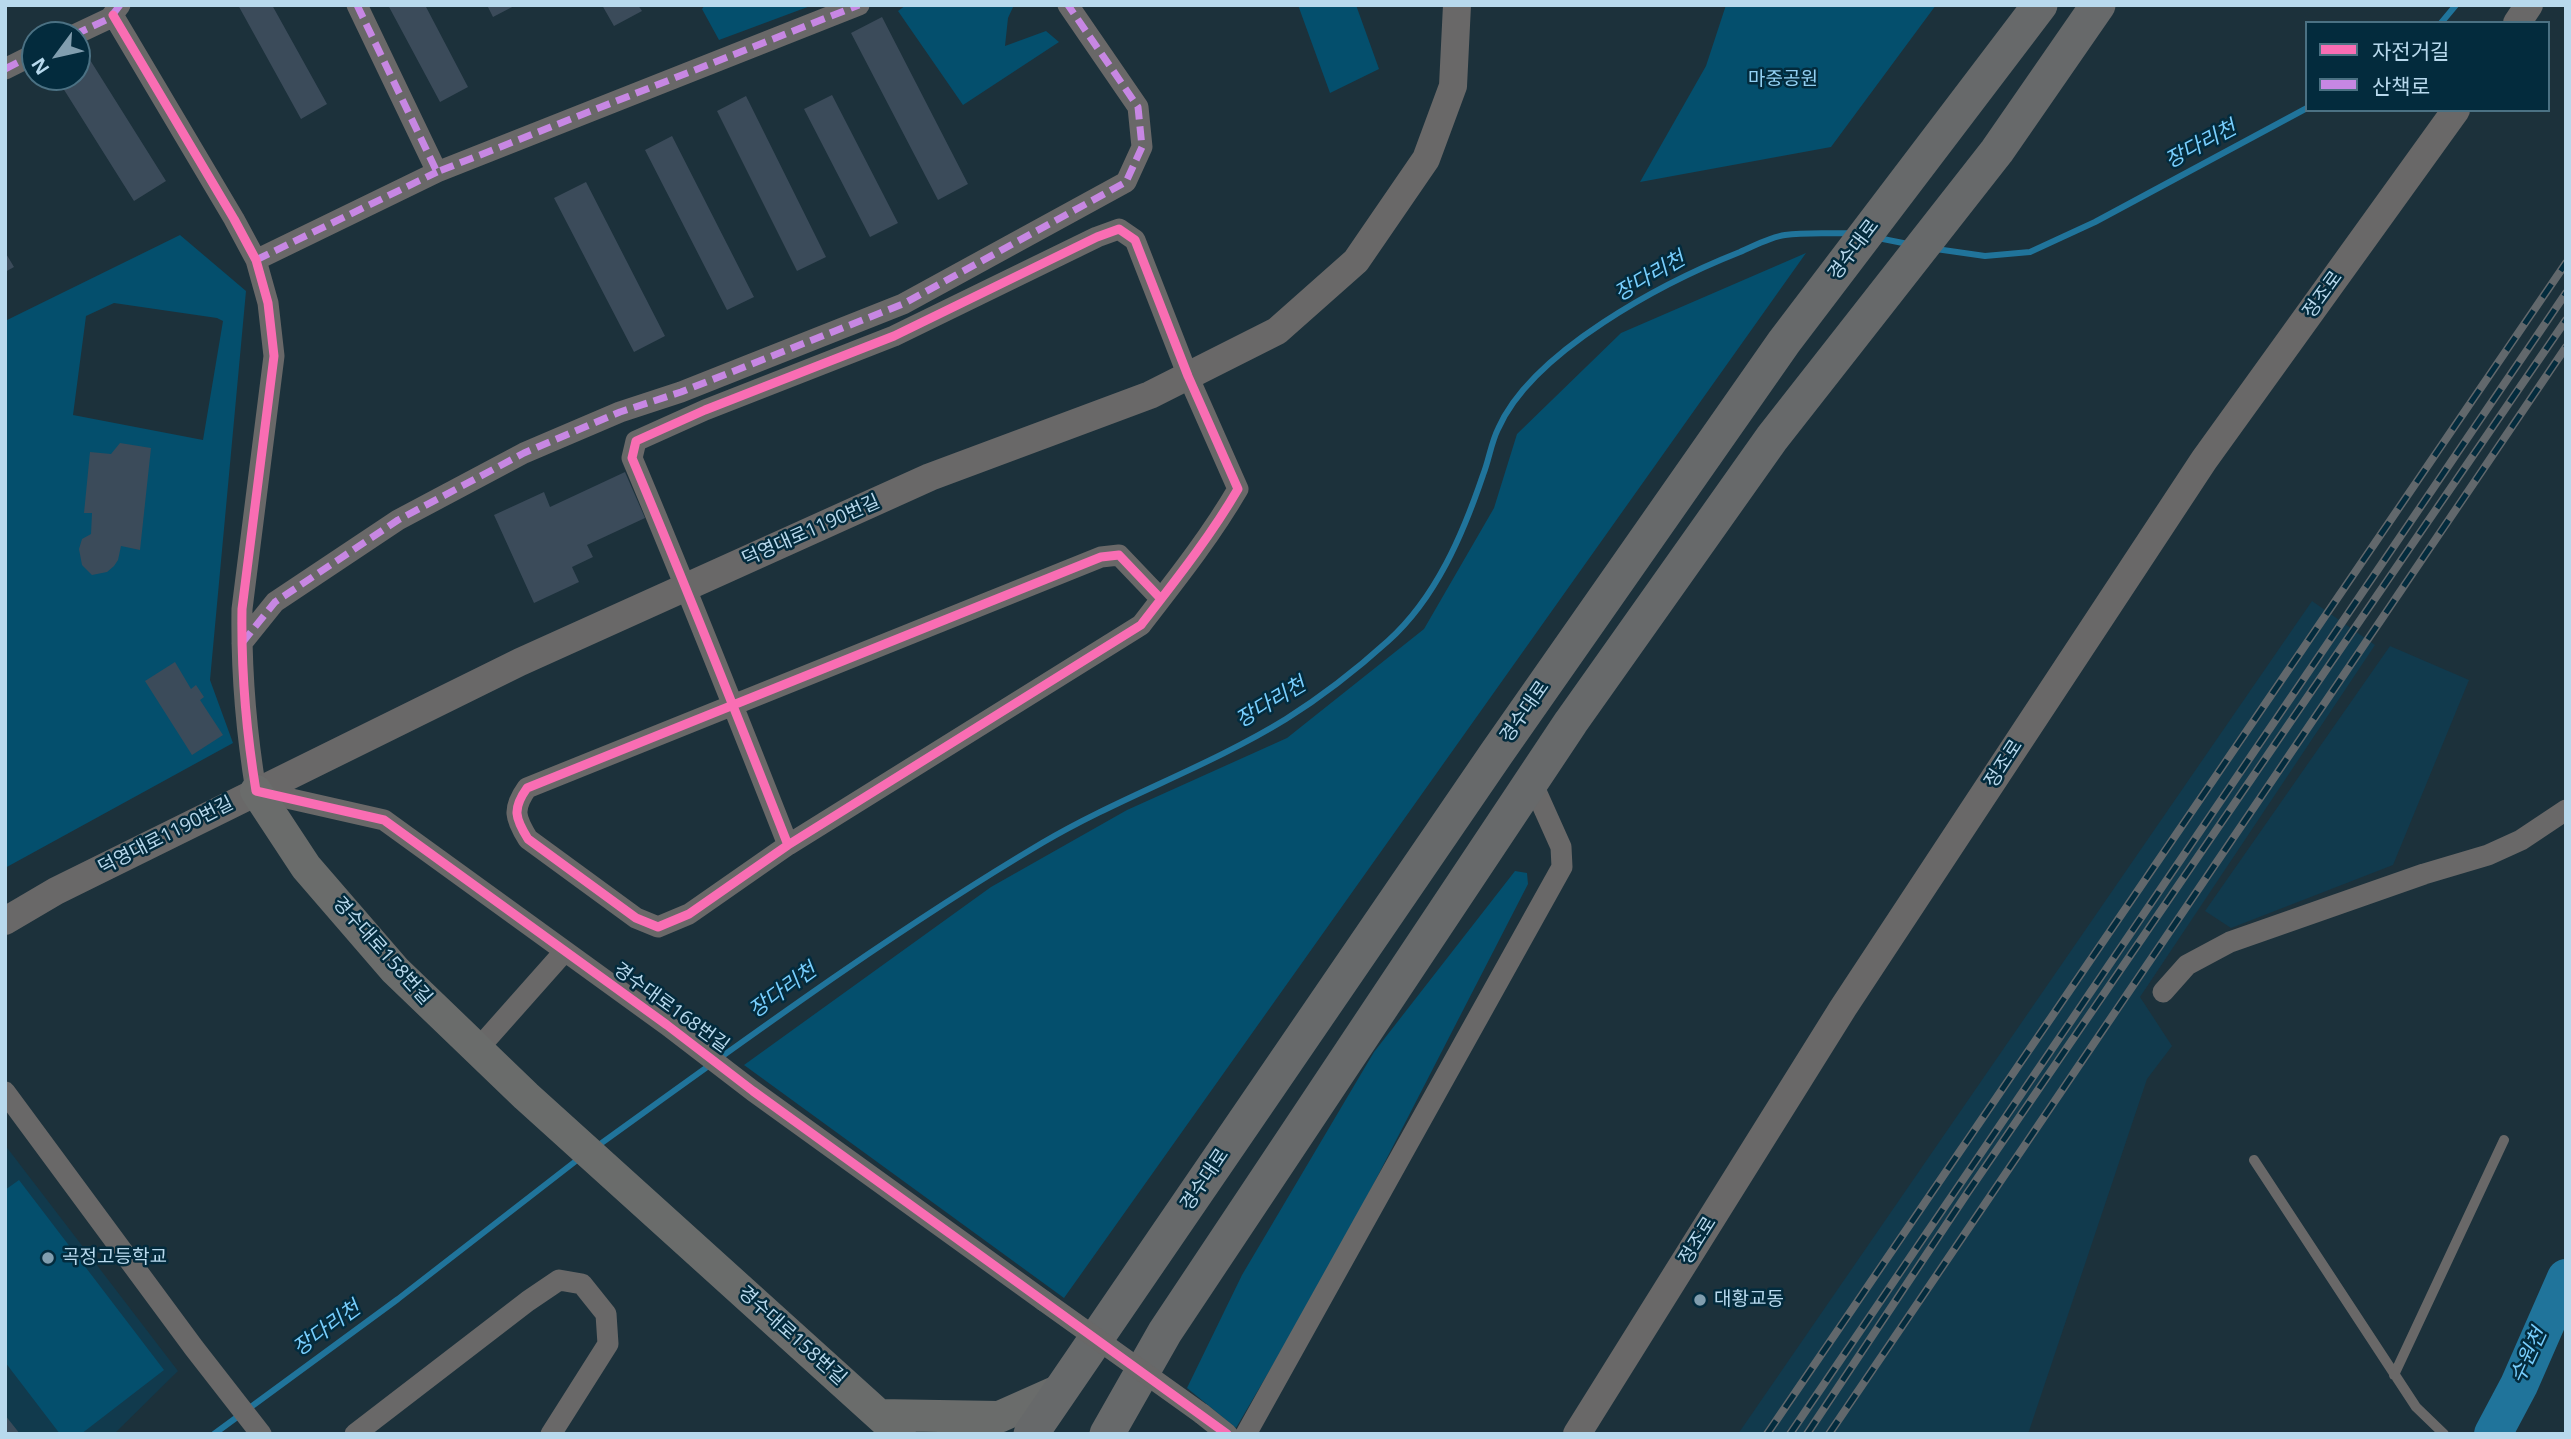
<!DOCTYPE html>
<meta charset="utf-8">
<style>
body{margin:0}
#map{position:relative;width:2571px;height:1439px;overflow:hidden;background:#1c313b;font-family:"Open Sans","Noto Sans KR",sans-serif}
canvas{display:block}
.frame{position:absolute;inset:0;border:7px solid #b8d9ed;pointer-events:none}
.legend{position:absolute;left:2305px;top:21px;width:245px;height:91px;box-sizing:border-box;background:#032b3d;border:2px solid #4b7183;margin:0;padding:9px 12px;list-style:none;font-size:21px;color:#b8d9ed}
.legend li{display:flex;align-items:center;gap:14px;height:35px}
.legend b{width:35px;border:2px solid #4b7183}
.north{position:absolute;left:21px;top:21px;width:70px;height:70px;box-sizing:border-box;background:#032b3d;border:2px solid #4b7183;border-radius:50%;rotate:237deg;font-size:19px;font-weight:700;line-height:28px;text-align:center;color:#b8d9ed}
.north::after{content:'';display:block;margin:auto;width:24px;height:32px;background:#819eaf;clip-path:polygon(50% 0,100% 100%,50% 72%,0 100%)}
</style>
<div id="map">
<canvas width="2571" height="1439"></canvas>
<div class="frame"></div>
<ul class="legend">
<li><b style="height:9px;background:#f96db3"></b>자전거길</li>
<li><b style="height:9px;background:#c787e3"></b>산책로</li>
</ul>
<div class="north">N</div>
</div>
<script>
const context = document.querySelector('canvas').getContext('2d');
context.lineJoin = 'round';
function fillPath(path, color) { context.fillStyle = color; context.fill(path, 'evenodd'); }
function strokePath(path, color, width, dash) { context.strokeStyle = color; context.lineWidth = width; context.lineCap = dash ? 'butt' : 'round'; context.setLineDash(dash || []); context.stroke(path); }
function drawText(font, color, halo, rows, align = 'center') {
  context.font = font + ' "Open Sans","Noto Sans KR",sans-serif'; context.lineWidth = 5; context.setLineDash([]); context.textBaseline = 'middle'; context.strokeStyle = halo; context.fillStyle = color; for (const [text, x, y, turn = 0] of rows) {
    context.save(); context.translate(x, y); context.rotate((+turn || 0) * Math.PI / 180); context.textAlign = isNaN(turn) ? turn : align; if (halo) context.strokeText(text, 0, 0); context.fillText(text, 0, 0); context.restore();
  }
}
const built = new Path2D(`
 M 2312,601 L 2375,645 L 2140,997 L 2172,1046 L 2147,1079 L 2028,1434 L 1738,1434 Z
 M 2390,646 L 2469,680 L 2393,865 L 2231,928 L 2205,911 Z
 M 5,1145 L 178,1371 L 114,1434 L 5,1434 Z`);
const green = new Path2D(`
 M 705,5 L 813,5 L 719,40 L 702,9 Z
 M 906,5 L 1014,5 L 1008,18 L 1005,46 L 1046,31 L 1059,42 L 963,105 L 898,11 Z
 M 1298,5 L 1356,5 L 1379,69 L 1330,93 Z
 M 1726,5 L 1936,5 L 1831,147 L 1640,182 L 1706,66 Z
 M 180,235 L 246,291 L 210,680 L 233,743 L 5,868 L 5,321 ZM 114,303 L 217,318 L 223,321 L 203,440 L 73,415 L 86,316 Z
 M 1806,253 L 1064,1298 L 744,1065 L 991,887 L 1127,810 L 1287,738 L 1424,629 L 1494,508 L 1517,434 L 1621,333 Z
 M 1515,871 L 1527,873 L 1528,884 L 1337,1255 L 1236,1428 L 1187,1388 L 1242,1275 L 1374,1052 Z
 M 19,1180 L 164,1370 L 81,1434 L 60,1434 L 5,1362 L 5,1190 Z`);
const stream = new Path2D(`
 M 2441,23 L 2456,5
 M 1878,238 L 1908,244
 M 1936,249 L 1985,256 L 2030,252 L 2095,222 L 2307,108
 M 596,1147 C 742,1042 887,935 1042,843 C 1120,797 1208,767 1286,719 C 1321,697 1357,669 1388,641 C 1436,598 1463,534 1483,475 C 1489,460 1491,443 1498,429 C 1532,351 1664,282 1740,252 C 1754,246 1770,237 1785,235 C 1806,232 1829,234 1850,233
 M 214,1434 L 398,1299 L 581,1157`);
const river = new Path2D(`
 M 2493,1434 L 2519,1385 L 2566,1278`);
const building = new Path2D(`
 M 238,5 L 272,5 L 327,104 L 301,119 Z
 M 388,5 L 425,5 L 468,87 L 440,102 Z
 M 487,5 L 516,5 L 493,17 Z
 M 602,5 L 638,5 L 642,11 L 614,26 Z
 M 882,17 L 968,184 L 938,200 L 851,33 Z
 M 80,44 L 166,181 L 134,201 L 56,77 L 77,77 L 77,46 Z
 M 832,95 L 898,223 L 870,237 L 804,109 Z
 M 746,96 L 826,257 L 797,271 L 717,111 Z
 M 672,136 L 754,297 L 727,310 L 645,150 Z
 M 586,182 L 665,336 L 634,352 L 554,198 Z
 M 5,252 L 14,267 L 5,272 Z
 M 120,443 L 151,448 L 140,550 L 121,546 L 118,560 L 114,566 L 107,572 L 92,575 L 82,565 L 79,549 L 82,539 L 91,534 L 92,513 L 84,513 L 90,452 L 111,454 Z
 M 625,472 L 645,518 L 587,545 L 593,557 L 572,567 L 579,582 L 534,603 L 494,515 L 544,492 L 550,507 Z
 M 175,662 L 191,689 L 196,685 L 204,697 L 200,700 L 223,735 L 192,755 L 145,681 Z
 M 5,1415 L 20,1434 L 5,1434 Z`);
const service = new Path2D(`
 M 2254,1160 L 2416,1407 L 2444,1434
 M 2394,1375 L 2504,1140`);
const minor = new Path2D(`
 M 357,5 L 437,172 L 859,5
 M 113,15 L 234,219 L 256,260 L 268,303 L 274,356 L 242,609 C 241,671 246,730 256,791 L 384,820 L 667,1025 L 753,1091 L 1044,1301
 M 74,35 L 110,18 L 120,5
 M 5,69 L 35,54
 M 256,260 L 437,172
 M 242,643 L 275,602 L 398,520 L 524,453 L 620,412 L 681,392 L 903,304 L 1126,182 L 1142,147 L 1138,107 L 1068,5
 M 788,845 C 737,715 686,586 632,458 L 636,441 L 705,410 L 894,336 L 1097,237 L 1119,229 L 1135,240 L 1188,376 L 1238,489 C 1210,537 1175,581 1141,625 L 788,845 L 689,914 L 658,927 L 636,918 L 528,839 C 515,818 512,809 527,788 L 1101,557 L 1119,555 L 1161,599
 M 2163,992 L 2187,965 L 2230,942 L 2424,874 L 2488,855 L 2521,840 L 2566,810
 M 477,1050 L 564,952
 M 5,1092 L 194,1348 L 261,1434
 M 1202,1414 L 1227,1434
 M 355,1434 L 528,1301 L 559,1280 L 582,1284 L 606,1314 L 608,1344 L 551,1434
 M 1246,1434 L 1562,867 L 1561,847 L 1531,780`);
const tertiary = new Path2D(`
 M 2517,23 L 2529,5
 M 5,921 L 56,891 L 520,662 L 930,477 L 1150,395 L 1277,331 L 1356,261 L 1426,159 L 1453,86 L 1457,5
 M 1577,1434 L 1843,1008 L 2204,460 L 2456,110`);
const secondary = new Path2D(`
 M 256,791 L 306,867 L 395,970 L 526,1096 L 900,1434
 M 879,1415 L 999,1417 L 1062,1389`);
const primary = new Path2D(`
 M 1031,1434 L 1496,754 L 1784,342 L 2040,5
 M 1107,1434 L 1165,1332 L 1571,722 L 1772,438 L 1997,151 L 2098,5`);
const rail = new Path2D(`
 M 1767,1434 L 2566,263
 M 1790,1434 L 2566,293
 M 1807,1434 L 1968,1192 L 2566,320
 M 1829,1434 L 2566,347`);
const minorBridge = new Path2D(`
 M 1044,1301 L 1202,1414`);
const quiet = new Path2D(`
 M 357,5 L 437,172 L 859,5
 M 74,35 L 110,18 L 120,5
 M 5,69 L 35,54
 M 256,260 L 437,172
 M 242,643 L 275,602 L 398,520 L 524,453 L 620,412 L 681,392 L 903,304 L 1126,182 L 1142,147 L 1138,107 L 1068,5`);
const cycleway = new Path2D(`
 M 113,15 L 234,219 L 256,260 L 268,303 L 274,356 L 242,609 C 241,671 246,730 256,791 L 384,820 L 667,1025 L 753,1091 L 1227,1434
 M 788,845 C 737,715 686,586 632,458 L 636,441 L 705,410 L 894,336 L 1097,237 L 1119,229 L 1135,240 L 1188,376 L 1238,489 C 1210,537 1175,581 1141,625 L 788,845 L 689,914 L 658,927 L 636,918 L 528,839 C 515,818 512,809 527,788 L 1101,557 L 1119,555 L 1161,599`);
const markers = [
 [48,1258,7,"#819eaf"],
 [1700,1300,7,"#819eaf"]
];
const parkNames = [
 ["마중공원",1783,80]
];
const streetNames = [
 ["경수대로",1854,250,-53],
 ["정조로",2323,295,-54],
 ["덕영대로1190번길",811,531,-24],
 ["경수대로",1525,712,-55],
 ["정조로",2004,764,-57],
 ["덕영대로1190번길",166,836,-27],
 ["경수대로158번길",382,951,48],
 ["경수대로168번길",671,1008,36],
 ["경수대로",1205,1180,-56],
 ["정조로",1698,1241,-58],
 ["경수대로158번길",792,1336,42]
];
const poiNames = [
 ["곡정고등학교",62,1258],
 ["대황교동",1714,1300]
];
const waterNames = [
 ["장다리천",2201,145,-28],
 ["장다리천",1650,277,-30],
 ["장다리천",1271,703,-31],
 ["장다리천",783,991,-36],
 ["장다리천",327,1329,-36],
 ["수원천",2529,1356,-65]
];
fillPath(built, '#113a4d');
fillPath(green, '#044f6d');
strokePath(stream, '#20749b', 6);
strokePath(river, '#20749b', 38);
fillPath(building, '#3b4b5a');
strokePath(service, '#696868', 10);
strokePath(minor, '#696868', 21);
strokePath(tertiary, '#696868', 28);
strokePath(secondary, '#6a6c6b', 32);
strokePath(primary, '#67696a', 35);
strokePath(rail, '#62686c', 8);
strokePath(rail, '#032b3d', 5, [16]);
strokePath(minorBridge, '#696868', 21);
strokePath(quiet, '#c787e3', 7, [14, 7]);
strokePath(cycleway, '#f96db3', 9);
for (const [x, y, r, color] of markers) { const dot = new Path2D(); dot.arc(x, y, r, 0, 2 * Math.PI); context.fillStyle = color; context.fill(dot); strokePath(dot, '#032b3d', 2.5); }
drawText('19px', '#92d0f3', '#032b3d', parkNames);
drawText('19px', '#b8d9ed', '#032b3d', streetNames);
drawText('19px', '#b8d9ed', '#032b3d', poiNames, 'left');
drawText('italic 21px', '#78cefd', '#032b3d', waterNames);
</script>
